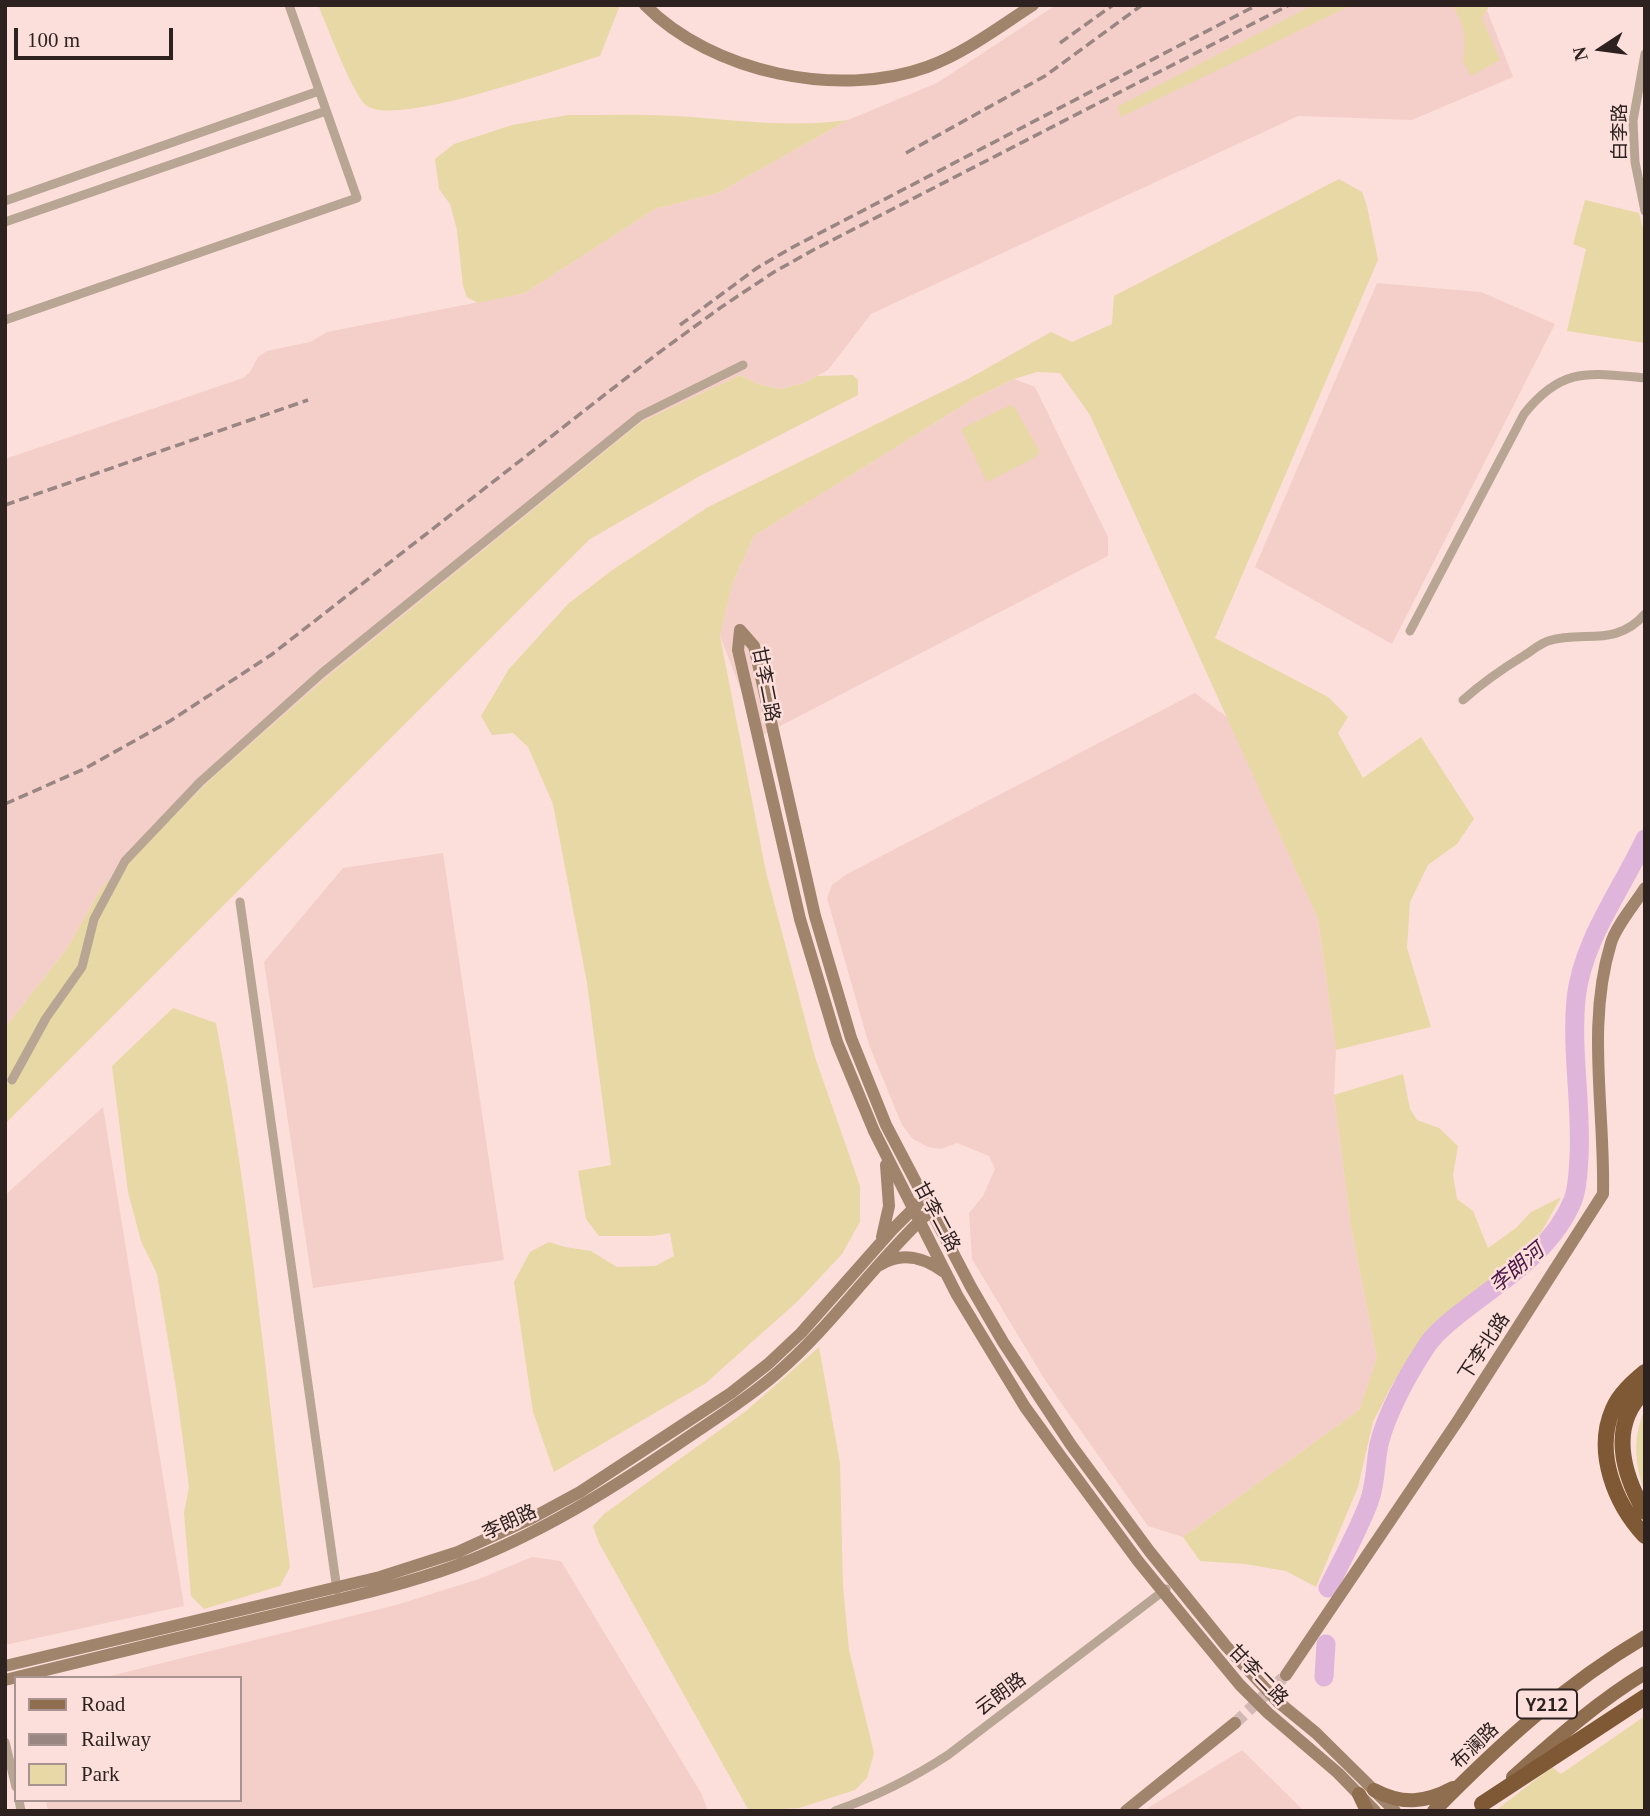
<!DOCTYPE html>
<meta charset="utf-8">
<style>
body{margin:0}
#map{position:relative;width:1650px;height:1816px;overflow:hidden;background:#fcdfda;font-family:Georgia,serif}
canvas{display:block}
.frame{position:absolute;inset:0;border:7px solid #2d2220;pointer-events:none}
.legend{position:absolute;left:14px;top:1676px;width:228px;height:126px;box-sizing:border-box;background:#fcdfda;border:2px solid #a99390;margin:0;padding:9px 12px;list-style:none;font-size:21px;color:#2d2220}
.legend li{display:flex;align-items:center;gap:14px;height:35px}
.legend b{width:35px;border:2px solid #a99390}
.north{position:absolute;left:1566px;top:14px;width:70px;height:70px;-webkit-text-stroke:5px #fcdfda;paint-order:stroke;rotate:257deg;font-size:19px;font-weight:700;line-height:28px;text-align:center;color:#2d2220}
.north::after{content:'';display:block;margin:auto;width:24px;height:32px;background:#2d2220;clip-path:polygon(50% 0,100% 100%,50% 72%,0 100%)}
.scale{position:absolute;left:14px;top:28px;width:159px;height:32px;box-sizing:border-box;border:4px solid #2d2220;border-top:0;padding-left:9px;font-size:21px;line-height:24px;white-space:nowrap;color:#2d2220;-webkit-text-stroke:5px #fcdfda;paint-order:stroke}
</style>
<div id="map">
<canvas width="1650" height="1816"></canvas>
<div class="frame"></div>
<ul class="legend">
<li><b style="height:9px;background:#8f6d4f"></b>Road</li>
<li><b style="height:9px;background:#998581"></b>Railway</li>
<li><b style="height:19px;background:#e7d8a5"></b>Park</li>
</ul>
<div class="north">N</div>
<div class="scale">100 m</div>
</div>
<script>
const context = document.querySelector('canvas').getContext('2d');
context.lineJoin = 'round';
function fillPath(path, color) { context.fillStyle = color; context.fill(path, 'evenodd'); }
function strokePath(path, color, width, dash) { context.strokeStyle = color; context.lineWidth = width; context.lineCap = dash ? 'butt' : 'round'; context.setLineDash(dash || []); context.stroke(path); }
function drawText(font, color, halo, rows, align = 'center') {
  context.font = font + ' Georgia,"Noto Sans SC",serif'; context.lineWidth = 5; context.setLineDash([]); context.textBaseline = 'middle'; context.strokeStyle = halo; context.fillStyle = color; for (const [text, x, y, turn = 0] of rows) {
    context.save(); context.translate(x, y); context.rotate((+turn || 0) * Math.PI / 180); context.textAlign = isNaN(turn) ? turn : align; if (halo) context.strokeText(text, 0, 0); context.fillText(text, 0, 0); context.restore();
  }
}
const built = new Path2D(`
 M 1056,5 L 1485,5 L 1513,77 L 1412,120 L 1298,116 L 871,314 L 828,370 L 804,383 L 780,389 L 758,384 L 740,375 L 641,422 L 327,677 L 214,776 L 102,887 L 67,948 L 5,1028 L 5,459 L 243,378 L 250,372 L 258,357 L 267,351 L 310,342 L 327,332 L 525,293 L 655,209 L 718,193 L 848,120 L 937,83 Z
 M 1377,283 L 1481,292 L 1555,324 L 1392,644 L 1255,567 Z
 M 1014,379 L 1035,387 L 1108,537 L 1108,556 L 759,737 L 720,636 L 732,585 L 754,536 L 973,399 Z
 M 1195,693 L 1228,718 L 1318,919 L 1336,1050 L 1334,1095 L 1351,1227 L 1377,1358 L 1359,1410 L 1183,1537 L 1148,1526 L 1045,1380 L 972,1259 L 969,1213 L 983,1196 L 995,1169 L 989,1156 L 957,1143 L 941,1149 L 928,1147 L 913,1139 L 902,1125 L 869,1045 L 827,898 L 832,885 L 847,874 Z
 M 443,853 L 504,1260 L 313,1288 L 264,962 L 343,868 Z
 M 103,1107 L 184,1606 L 5,1645 L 5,1195 Z
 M 532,1557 L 561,1561 L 701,1793 L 708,1811 L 48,1811 L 46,1800 L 240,1800 L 240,1678 L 102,1678 L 396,1605 L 479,1579 Z
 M 1242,1750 L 1304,1811 L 1145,1811 L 1151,1806 Z`);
const green = new Path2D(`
 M 318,5 L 620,5 L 600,56 C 560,68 399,127 367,106 C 353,96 327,25 318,5 Z
 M 1313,5 L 1352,5 L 1121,117 L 1117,107 Z
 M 1452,5 L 1490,5 L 1482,18 L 1500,60 L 1471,76 L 1463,61 C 1467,40 1464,22 1452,5 Z
 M 568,115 C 604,115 641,114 676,116 C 734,120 791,128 848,120 L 718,193 L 655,209 L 525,293 L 478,303 L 467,297 L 463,286 L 457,230 L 450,204 L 439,189 L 435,159 L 454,144 L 512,125 Z
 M 1339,179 L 1362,192 L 1367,206 L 1378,260 L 1215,638 L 1328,697 L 1348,717 L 1338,733 L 1363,778 L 1421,737 L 1474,819 L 1457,844 L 1428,865 L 1410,902 L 1407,948 L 1431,1027 L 1336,1050 L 1318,919 L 1090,415 L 1060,373 L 1037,372 L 1014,379 L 973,399 L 754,536 L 732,585 L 720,636 L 766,872 L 815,1057 L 860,1186 L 860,1222 L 842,1254 L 798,1301 L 706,1383 L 554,1472 L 533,1412 L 514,1282 L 530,1252 L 549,1242 L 565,1247 L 591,1251 L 617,1267 L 655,1266 L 674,1256 L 670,1233 L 653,1236 L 599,1236 L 586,1219 L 578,1171 L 611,1165 L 587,983 L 553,804 L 528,747 L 513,733 L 492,735 L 481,716 L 509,669 L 568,604 L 611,571 L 708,507 L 968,379 L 1051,332 L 1072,342 L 1112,324 L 1114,296 Z
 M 1585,200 L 1639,213 L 1645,235 L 1645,343 L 1567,331 L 1586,249 L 1573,244 Z
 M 740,375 L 758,384 L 780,389 L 804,383 L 817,376 L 853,375 L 858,380 L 858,395 L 700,476 L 590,539 L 5,1124 L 5,1028 L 67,948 L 102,887 L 214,776 L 327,677 L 641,422 Z
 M 1010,405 L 1015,408 L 1040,452 L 1034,458 L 987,482 L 961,429 Z
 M 173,1008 L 216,1023 C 251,1203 266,1386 290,1567 L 280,1586 L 204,1609 L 191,1596 L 184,1513 L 189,1487 L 176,1388 L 157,1274 L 141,1241 L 128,1192 L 112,1066 Z
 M 1403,1074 L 1410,1109 L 1417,1120 L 1439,1128 L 1458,1146 L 1453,1175 L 1457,1199 L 1473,1211 L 1488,1248 L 1516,1228 L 1531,1212 L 1561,1197 L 1542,1231 L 1516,1259 L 1427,1331 L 1393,1383 L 1373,1422 L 1358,1487 L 1316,1587 L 1286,1571 L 1245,1564 L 1200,1561 L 1183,1537 L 1359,1410 L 1377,1358 L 1351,1227 L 1334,1095 Z
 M 819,1347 L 840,1463 L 843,1586 L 849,1650 L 874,1753 L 867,1778 L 855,1790 L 799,1808 L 749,1811 L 599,1543 L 593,1526 L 604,1514 L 746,1411 Z
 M 1645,1409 L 1645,1492 C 1634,1465 1633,1435 1645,1409 Z
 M 1645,1716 L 1645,1811 L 1495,1811 L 1552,1767 L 1561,1774 Z`);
const river = new Path2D(`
 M 1328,1588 C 1342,1560 1358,1531 1369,1502 C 1376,1484 1375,1463 1379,1444 C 1387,1412 1409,1372 1428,1344 C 1438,1330 1453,1319 1467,1308 C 1507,1277 1553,1249 1573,1200 C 1578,1187 1578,1172 1579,1158 C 1582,1105 1571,1052 1576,999 C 1582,941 1621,891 1645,839
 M 1324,1677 L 1326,1644`);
const secondaryTunnel = new Path2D(`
 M 1235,1723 L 1286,1675`);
const street = new Path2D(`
 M 1645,54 L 1633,121 L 1635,162 L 1645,211
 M 5,201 L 319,91
 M 5,222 L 326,111
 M 5,320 L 357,198 L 289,5
 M 1410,631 L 1524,414 C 1562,366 1589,373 1645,378
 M 1463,700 C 1482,683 1502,669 1525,655 C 1532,651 1539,644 1548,641 C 1584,630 1615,648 1645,614
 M 240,902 L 337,1590
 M 12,1080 L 46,1018 L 82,967 L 94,919 L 125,861 L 200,782 L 322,673 L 640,416 L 743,365
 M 5,1742 L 16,1787
 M 19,1800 L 21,1811
 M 835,1811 C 874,1797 913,1778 948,1755 L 1166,1589`);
const secondary = new Path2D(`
 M 645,5 C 712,73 839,99 927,67 C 965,53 999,27 1033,5
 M 740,630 L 754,646 L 815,916 L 851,1038 L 886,1125 L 971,1287 L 1003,1342 L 1071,1445 L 1150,1552 L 1226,1646 L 1277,1701 L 1316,1733 L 1395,1811
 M 740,630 L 738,650 L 800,919 L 837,1042 L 874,1131 L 957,1295 L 1025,1407 L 1059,1454 L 1138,1561 L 1187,1621 L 1240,1685 L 1268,1713 L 1338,1773 L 1375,1811
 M 882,1237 L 889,1206 L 886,1165
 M 880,1265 C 902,1251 925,1258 944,1272
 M 5,1666 L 380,1577 L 458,1552 L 532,1518 L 580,1492 L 731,1393 L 768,1364 L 801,1333 L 892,1230 L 918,1204
 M 1286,1675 L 1459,1419 L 1603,1194 C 1605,1110 1586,1024 1611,943 C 1616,926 1635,904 1645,888
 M 5,1680 C 95,1658 184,1636 274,1615 C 335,1600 398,1587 458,1565 C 538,1535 610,1490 681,1442 C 713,1420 746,1400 776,1374 C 831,1327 872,1266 925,1216
 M 1126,1811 L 1235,1723`);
const primary = new Path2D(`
 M 1513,1777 C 1555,1740 1597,1702 1645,1673
 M 1374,1790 C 1402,1805 1425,1803 1453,1788
 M 1359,1794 L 1367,1811
 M 1434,1811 C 1499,1745 1565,1684 1645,1637`);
const highway = new Path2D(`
 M 1645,1372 C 1633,1382 1619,1394 1613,1409 C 1594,1452 1615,1504 1645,1536
 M 1645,1391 C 1608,1425 1623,1475 1645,1512
 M 1482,1804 L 1645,1697`);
const rail = new Path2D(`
 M 1060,43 L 1113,5
 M 906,153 L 1045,76 L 1142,5
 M 680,325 L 757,268 L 793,247 L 1257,5
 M 5,505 L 308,400
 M 5,804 L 84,769 L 170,721 L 271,655 L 657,354 L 720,308 L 774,272 L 815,249 L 1289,5`);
const shields = [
 [1547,1704,60]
];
const shieldNames = [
 ["Y212",1547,1704]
];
const streetNames = [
 ["白李路",1619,132,-90],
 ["甘李二路",767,684,79],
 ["甘李二路",938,1216,62],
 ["下李北路",1483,1346,-57],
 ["李朗路",509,1521,-25],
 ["甘李二路",1259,1674,46],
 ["云朗路",1000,1693,-37],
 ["布澜路",1474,1745,-44]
];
const waterNames = [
 ["李朗河",1516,1267,-40]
];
fillPath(built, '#f4cfc9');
fillPath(green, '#e7d8a5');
strokePath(river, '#e0b5dc', 19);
strokePath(secondaryTunnel, '#d3b9b5', 12, [12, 6]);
strokePath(street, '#b8a594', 9);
strokePath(secondary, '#a0846c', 12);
strokePath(primary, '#8f6d4f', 14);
strokePath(highway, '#7f5935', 16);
strokePath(rail, '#998581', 3.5, [10, 5]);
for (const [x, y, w] of shields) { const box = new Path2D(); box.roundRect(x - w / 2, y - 14.5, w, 29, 5); context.fillStyle = '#fcdfda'; context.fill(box); strokePath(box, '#2d2220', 2); }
drawText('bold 18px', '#2d2220', null, shieldNames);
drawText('19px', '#2d2220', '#fcdfda', streetNames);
drawText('italic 21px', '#4b1748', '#fcdfda', waterNames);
</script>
